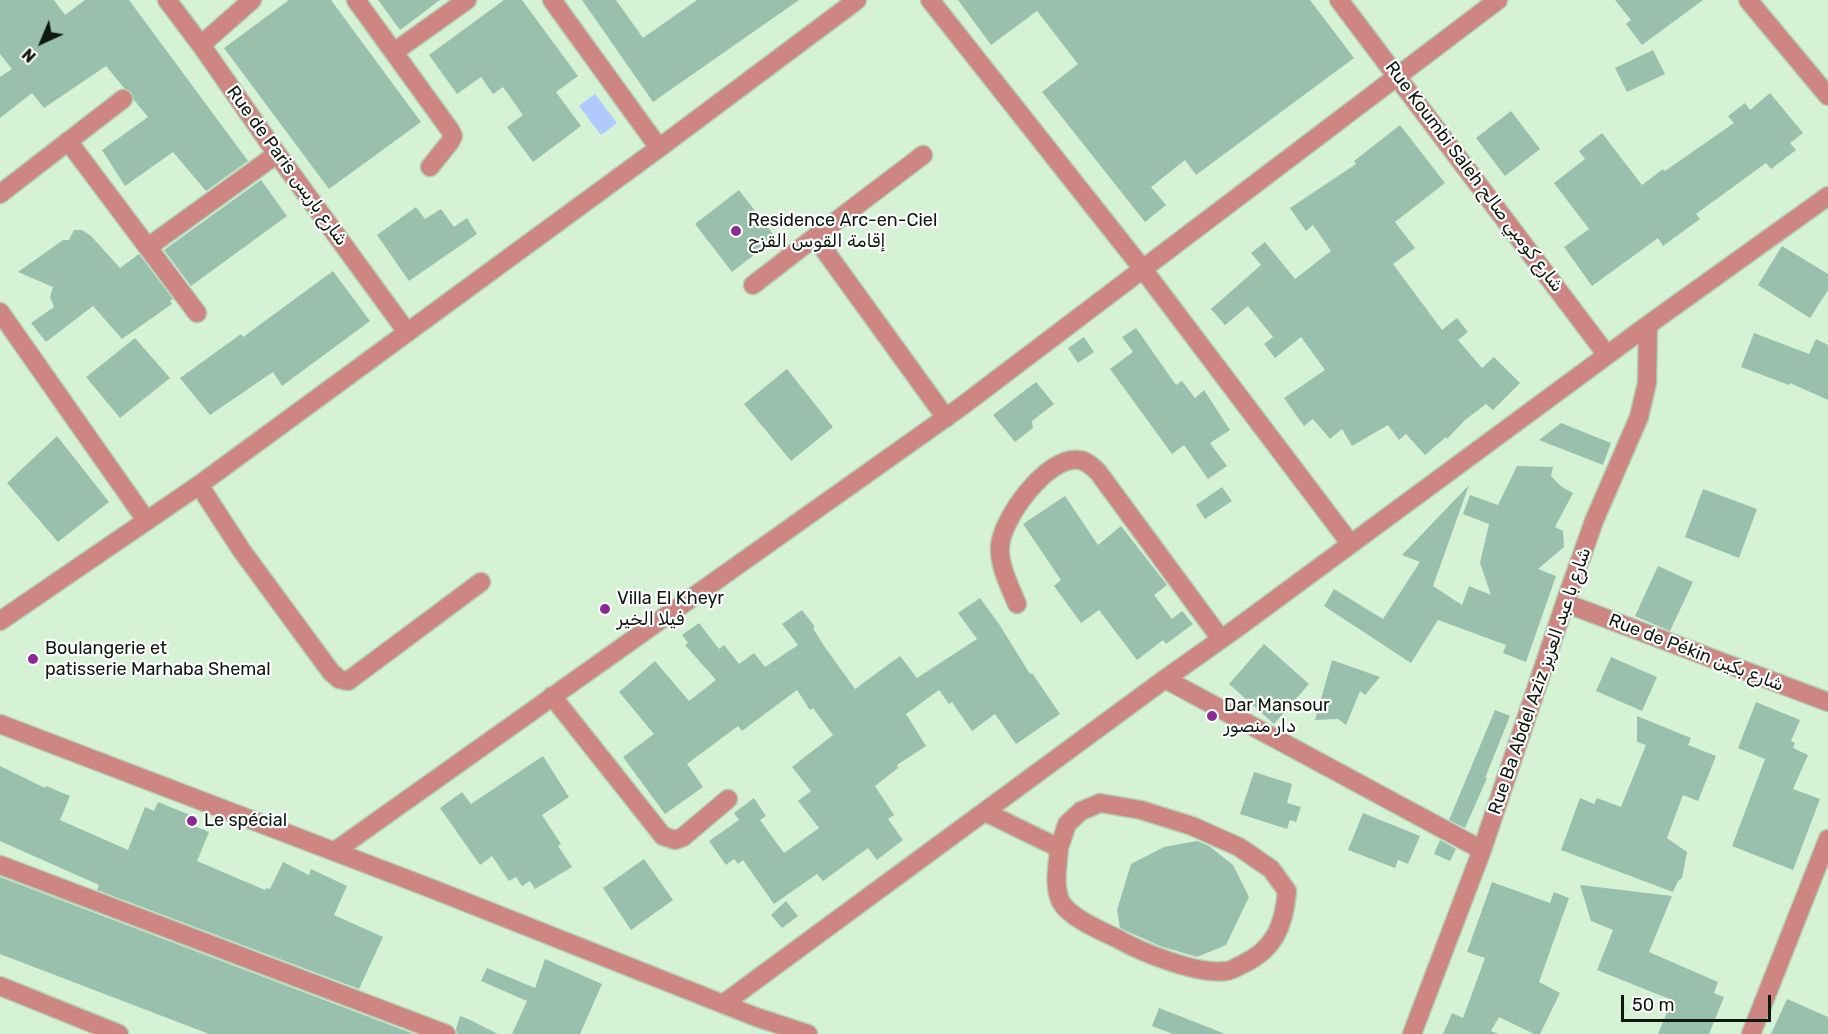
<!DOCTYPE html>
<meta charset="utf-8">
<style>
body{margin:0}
#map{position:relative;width:1828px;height:1034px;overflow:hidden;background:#d5f2d4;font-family:Rubik,sans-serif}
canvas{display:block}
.north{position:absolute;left:12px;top:12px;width:60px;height:60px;-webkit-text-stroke:4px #fff;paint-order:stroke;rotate:224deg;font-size:16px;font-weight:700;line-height:24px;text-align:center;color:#0e180e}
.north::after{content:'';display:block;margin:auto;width:21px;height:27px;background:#0e180e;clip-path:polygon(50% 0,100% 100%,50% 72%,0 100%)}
.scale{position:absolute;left:1621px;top:995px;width:150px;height:27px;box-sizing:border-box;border:3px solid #0e180e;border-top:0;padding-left:8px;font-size:18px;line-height:21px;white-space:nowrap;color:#0e180e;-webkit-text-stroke:4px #fff;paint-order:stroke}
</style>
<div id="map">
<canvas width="1828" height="1034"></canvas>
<div class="north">N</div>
<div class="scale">50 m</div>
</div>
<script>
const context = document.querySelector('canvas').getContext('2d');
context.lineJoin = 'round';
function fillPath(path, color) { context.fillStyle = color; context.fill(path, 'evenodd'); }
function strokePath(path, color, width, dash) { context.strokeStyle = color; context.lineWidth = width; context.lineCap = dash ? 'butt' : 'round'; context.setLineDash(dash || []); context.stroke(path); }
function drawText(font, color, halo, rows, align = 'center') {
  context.font = font + ' Rubik,"Noto Sans Arabic",sans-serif'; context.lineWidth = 4.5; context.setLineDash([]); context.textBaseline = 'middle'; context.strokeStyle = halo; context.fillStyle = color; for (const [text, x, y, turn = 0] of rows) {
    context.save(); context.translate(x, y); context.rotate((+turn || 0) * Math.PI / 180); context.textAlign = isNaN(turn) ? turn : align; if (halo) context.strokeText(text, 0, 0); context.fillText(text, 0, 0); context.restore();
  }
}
const water = new Path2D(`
 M 595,94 L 617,123 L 601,135 L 579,106 Z`);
const building = new Path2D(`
 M 0,0 L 54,0 L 65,15 L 85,0 L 129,0 L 248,161 L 206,191 L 173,152 L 125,186 L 102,150 L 148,117 L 134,100 L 131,92 L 124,88 L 106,66 L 44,108 L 32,93 L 0,118 L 0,77 L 12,69 L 0,54 Z
 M 289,0 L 331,0 L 421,122 L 329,189 L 224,48 Z
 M 378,0 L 440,0 L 400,30 Z
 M 504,0 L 522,0 L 578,76 L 556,92 L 581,126 L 533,162 L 507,127 L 523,115 L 503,87 L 493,94 L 481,77 L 457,94 L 429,55 Z
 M 582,0 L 616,0 L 643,38 L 697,0 L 799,0 L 653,102 Z
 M 958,0 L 1310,0 L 1354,58 L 1196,175 L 1185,160 L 1151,187 L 1166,205 L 1145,222 L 1042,92 L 1078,64 L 1037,11 L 991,45 Z
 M 1615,0 L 1703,0 L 1642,45 L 1626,24 L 1631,20 Z
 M 1653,50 L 1665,74 L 1627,92 L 1615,68 Z
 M 1770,93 L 1803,133 L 1790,143 L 1796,150 L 1771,169 L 1766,163 L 1696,214 L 1700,219 L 1663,246 L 1658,238 L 1592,286 L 1564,247 L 1589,229 L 1554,183 L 1585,159 L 1579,151 L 1602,133 L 1642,185 L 1663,169 L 1665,171 L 1734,123 L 1728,116 L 1745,103 L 1750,110 Z
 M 1511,111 L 1540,149 L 1505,176 L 1476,138 Z
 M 1400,125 L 1445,183 L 1395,222 L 1415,248 L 1393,264 L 1442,330 L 1457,318 L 1468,332 L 1458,340 L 1482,368 L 1494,357 L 1520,383 L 1493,410 L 1486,404 L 1464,421 L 1447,439 L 1446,437 L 1425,455 L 1406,434 L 1399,440 L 1388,425 L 1352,446 L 1342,429 L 1330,439 L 1313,419 L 1304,426 L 1284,398 L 1325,370 L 1301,337 L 1275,358 L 1264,344 L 1273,337 L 1248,306 L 1225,325 L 1211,309 L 1261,265 L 1251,253 L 1265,242 L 1295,279 L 1331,251 L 1313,225 L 1306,231 L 1290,208 L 1356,164 L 1354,161 Z
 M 261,180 L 287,216 L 191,286 L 164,250 Z
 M 739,190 L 776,238 L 732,272 L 695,224 Z
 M 416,207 L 425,219 L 441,209 L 454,227 L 467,218 L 477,234 L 409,281 L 377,235 Z
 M 74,230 L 82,230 L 91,236 L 120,268 L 139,254 L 173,299 L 170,301 L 172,304 L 122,339 L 93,306 L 46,342 L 31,323 L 54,307 L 50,297 L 53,287 L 18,272 L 63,240 L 69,240 Z
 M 1782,246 L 1828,274 L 1828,290 L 1810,318 L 1758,285 Z
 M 333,271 L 370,321 L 282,386 L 273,372 L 210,415 L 180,378 L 241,334 L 243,337 Z
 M 1136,328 L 1176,385 L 1182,381 L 1195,398 L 1204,390 L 1230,430 L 1210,443 L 1227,466 L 1208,479 L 1184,445 L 1172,454 L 1110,369 L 1133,352 L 1122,337 Z
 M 1754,333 L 1809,354 L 1816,339 L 1828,345 L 1828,400 L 1790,383 L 1789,385 L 1741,367 Z
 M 1084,337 L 1094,352 L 1078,363 L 1068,348 Z
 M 135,338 L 170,378 L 120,418 L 86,377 Z
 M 787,369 L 833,427 L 791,461 L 744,404 Z
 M 1036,382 L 1054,404 L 1032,421 L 1033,428 L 1015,442 L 993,415 Z
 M 1561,423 L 1611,443 L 1603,465 L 1539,440 Z
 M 57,436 L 109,502 L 58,542 L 7,483 Z
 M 1517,466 L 1553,467 L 1551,476 L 1562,487 L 1573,493 L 1555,527 L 1563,531 L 1564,547 L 1538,569 L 1556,576 L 1526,662 L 1503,653 L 1506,645 L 1438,620 L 1411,663 L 1324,606 L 1334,589 L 1383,619 L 1420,562 L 1402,555 L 1469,485 L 1433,586 L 1462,605 L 1469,586 L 1491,595 L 1480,563 L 1489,524 L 1463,514 L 1470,495 L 1498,505 Z
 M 1222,487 L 1232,501 L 1205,519 L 1196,505 Z
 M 1703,489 L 1757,509 L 1739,558 L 1685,537 Z
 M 1065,496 L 1098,545 L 1121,526 L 1167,585 L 1154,595 L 1172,619 L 1182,611 L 1193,624 L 1166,644 L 1163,640 L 1137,660 L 1099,610 L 1081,623 L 1054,586 L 1061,580 L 1023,524 Z
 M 1658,566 L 1693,582 L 1670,631 L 1635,616 Z
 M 980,598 L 999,624 L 1030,674 L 1032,673 L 1060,714 L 1016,744 L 995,714 L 972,731 L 952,702 L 949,704 L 939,690 L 906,714 L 926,746 L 897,765 L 898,768 L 875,786 L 894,815 L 888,819 L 903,840 L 877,860 L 868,848 L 823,881 L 817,874 L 774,904 L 743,860 L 738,864 L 734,859 L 726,865 L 709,841 L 739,820 L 734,813 L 754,798 L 766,816 L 760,820 L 784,853 L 819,828 L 798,801 L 811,791 L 792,767 L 833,735 L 813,708 L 810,710 L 797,690 L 742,731 L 738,726 L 687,764 L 703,787 L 665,814 L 623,757 L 654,734 L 619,692 L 655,661 L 689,701 L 716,680 L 685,645 L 688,643 L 682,635 L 699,623 L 719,649 L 724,645 L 739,664 L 754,653 L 765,667 L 798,645 L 782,624 L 802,610 L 815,627 L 813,628 L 824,646 L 855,689 L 900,656 L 917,678 L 977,639 L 958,613 Z
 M 1264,644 L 1309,684 L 1274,724 L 1229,684 Z
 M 1611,657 L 1657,677 L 1642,711 L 1596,691 Z
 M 1332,660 L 1380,677 L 1365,695 L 1360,691 L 1346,725 L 1338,719 L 1315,720 Z
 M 1756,702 L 1800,720 L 1791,741 L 1795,743 L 1793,748 L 1808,755 L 1793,789 L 1820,799 L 1793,870 L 1732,846 L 1765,759 L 1738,748 Z
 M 1495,710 L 1510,716 L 1485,778 L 1487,778 L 1465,828 L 1449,820 Z
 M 1637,716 L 1691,738 L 1688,745 L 1716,756 L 1698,801 L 1683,795 L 1667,838 L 1687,852 L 1682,878 L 1678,881 L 1673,892 L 1561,850 L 1580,798 L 1594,804 L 1597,798 L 1621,807 L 1646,745 L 1637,742 Z
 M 543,756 L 569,797 L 542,815 L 561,844 L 558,846 L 572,867 L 535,889 L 530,881 L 522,886 L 516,877 L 509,881 L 492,856 L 480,865 L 440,808 L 462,792 L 471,804 Z
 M 0,766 L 45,788 L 46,786 L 70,796 L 60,820 L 128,850 L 145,807 L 154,811 L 158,802 L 190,815 L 187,823 L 209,832 L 197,861 L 265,890 L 266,888 L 270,889 L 283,862 L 309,875 L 311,869 L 347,886 L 334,915 L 383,937 L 359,989 L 97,890 L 99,885 L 0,841 Z
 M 1254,772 L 1292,784 L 1287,803 L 1301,807 L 1296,822 L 1290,820 L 1287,829 L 1240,814 Z
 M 1363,813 L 1420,836 L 1408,864 L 1398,860 L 1395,868 L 1348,850 Z
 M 1440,840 L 1456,849 L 1450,861 L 1434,854 Z
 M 1197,841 L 1209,846 L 1233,865 L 1249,897 L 1226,945 L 1197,957 L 1160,946 L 1120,928 L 1117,910 L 1131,864 L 1164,847 Z
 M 644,859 L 673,900 L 631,930 L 603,888 Z
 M 0,877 L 414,1034 L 209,1034 L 0,954 Z
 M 1492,882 L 1550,903 L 1554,892 L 1569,898 L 1539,982 L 1560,993 L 1540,1034 L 1534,1034 L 1499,1017 L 1491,1031 L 1499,1034 L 1443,1034 L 1452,1013 L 1463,1018 L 1485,958 L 1467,952 Z
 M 1580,885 L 1672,896 L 1649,952 L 1718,982 L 1714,993 L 1724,997 L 1709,1034 L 1658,1034 L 1672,1000 L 1597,970 L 1613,930 L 1591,921 Z
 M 786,901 L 798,916 L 782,928 L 771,915 Z
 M 545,959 L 602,984 L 580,1034 L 512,1034 L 527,1001 L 481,981 L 487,968 L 535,988 Z
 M 1787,999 L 1828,1017 L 1828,1034 L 1771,1034 Z
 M 1159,1008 L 1223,1033 L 1223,1034 L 1173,1034 L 1152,1026 Z
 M 460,1016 L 468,1019 L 498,1034 L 457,1034 L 456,1029 Z`);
const minor = new Path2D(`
 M 167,0 L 201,45 L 277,154 L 407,332
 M 356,0 L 450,130 L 453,136 L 450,142 L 430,167
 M 552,0 L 659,148
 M 930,0 L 1142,268 L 1350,543
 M 1339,0 L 1607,355
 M 1748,0 L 1828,96
 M 201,45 L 252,0
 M 394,52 L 467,0
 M 68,141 L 197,313
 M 0,194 L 123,99
 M 815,237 L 923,155
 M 148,247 L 277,154
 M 753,285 L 815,237 L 946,418
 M 0,312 L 146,520
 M 199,485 L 242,551 L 331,672 L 339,679 L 348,681 L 481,582
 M 1565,603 L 1828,702
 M 1017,604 C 1010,587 999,566 1000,547 C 1001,519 1048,455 1079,460 C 1087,461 1093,467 1098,472 L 1221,639
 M 0,621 L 199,485 L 659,148 L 857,0
 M 1165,679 L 1482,850
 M 552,696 L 663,836 L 675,840 L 683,837 L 728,799
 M 0,724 L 430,888 L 756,1017 L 808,1034
 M 985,812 L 1059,848 L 1067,824 L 1081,811 L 1100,803 L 1141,810 L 1192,826 L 1239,847 L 1271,869 L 1287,891 C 1284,925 1275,949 1243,964 C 1238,966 1232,971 1226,971 C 1198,975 1143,953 1118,939 C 1102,931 1070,918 1061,902 C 1053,886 1058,865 1059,848
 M 335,851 L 962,406 L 1498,0
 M 0,865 L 446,1034
 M 0,986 L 119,1034
 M 723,1004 L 1165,679 L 1237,628 L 1648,325 L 1828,196
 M 1412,1034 L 1482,850 L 1565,603 L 1594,521 L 1639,417 L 1647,383 L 1648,325
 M 1751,1034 L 1828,839`);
const markers = [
 [736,231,6,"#8a2b95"],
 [605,609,6,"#8a2b95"],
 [33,659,6,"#8a2b95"],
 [1212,716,6,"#8a2b95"],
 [192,821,6,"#8a2b95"]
];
const streetNames = [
 ["Rue de Paris شارع باريس",287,166,54],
 ["Rue Koumbi Saleh شارع كومبي صالح",1474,177,53],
 ["Rue de Pékin شارع بكين",1696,653,21],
 ["Rue Ba Abdel Aziz شارع با عبد العزيز",1540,681,-71]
];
const poiNames = [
 ["Residence Arc-en-Ciel",748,221],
 ["إقامة القوس القزح",748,242],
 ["Villa El Kheyr",617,599],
 ["فيلا الخير",617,620],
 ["Boulangerie et",45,649],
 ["patisserie Marhaba Shemal",45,670],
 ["Dar Mansour",1224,706],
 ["دار منصور",1224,727],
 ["Le spécial",204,821]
];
fillPath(water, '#afcaff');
fillPath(building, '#99c0ac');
strokePath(minor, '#b5cfb4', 21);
strokePath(minor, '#cd8682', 18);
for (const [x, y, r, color] of markers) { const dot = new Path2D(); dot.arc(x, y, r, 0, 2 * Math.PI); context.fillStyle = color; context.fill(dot); strokePath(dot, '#fff', 2); }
drawText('18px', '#0e180e', '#fff', streetNames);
drawText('18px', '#0e180e', '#fff', poiNames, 'left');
</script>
